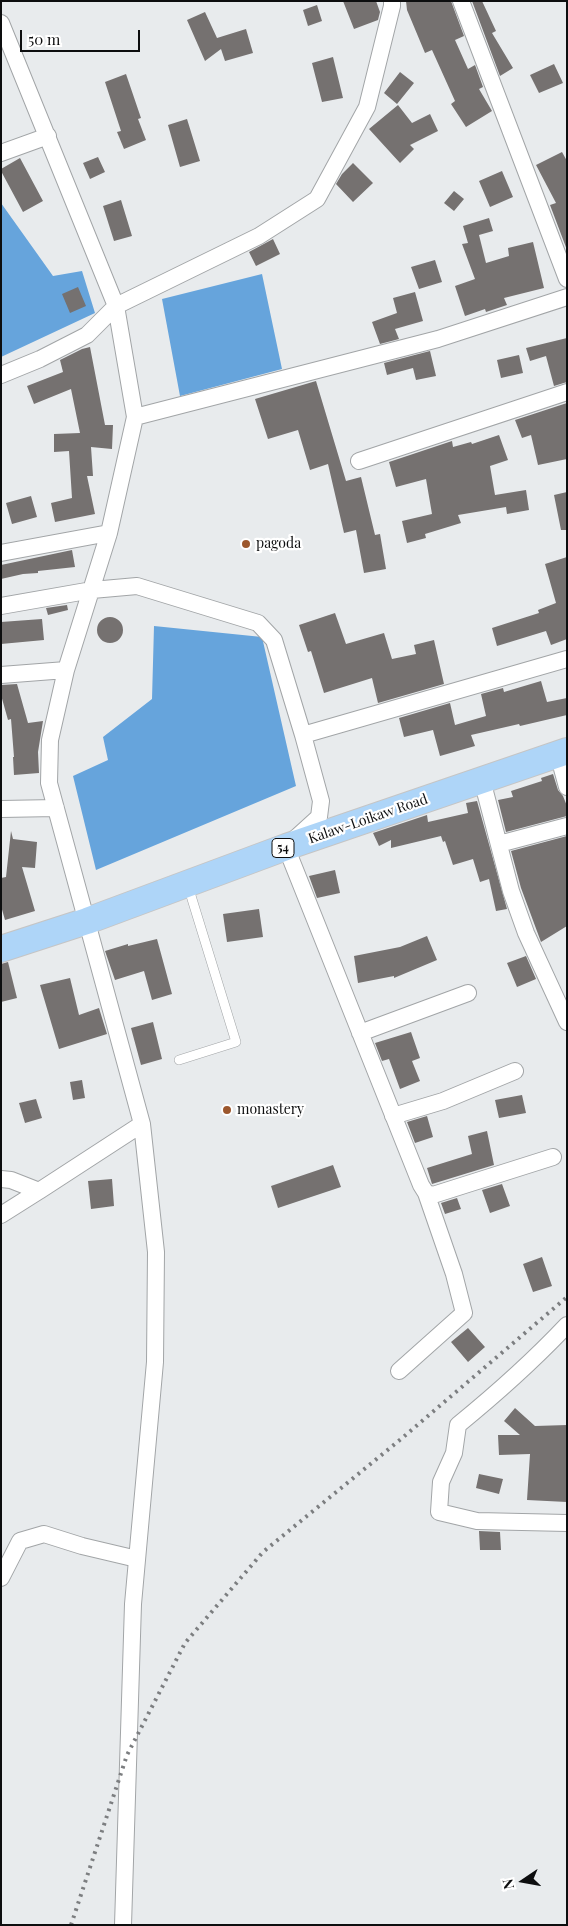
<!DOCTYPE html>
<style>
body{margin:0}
#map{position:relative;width:568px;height:1926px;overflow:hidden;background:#e8ebed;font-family:"Playfair Display",serif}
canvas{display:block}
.frame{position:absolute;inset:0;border:2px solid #0d0e0f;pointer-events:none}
.north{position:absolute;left:498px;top:1856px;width:50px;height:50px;-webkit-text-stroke:4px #fff;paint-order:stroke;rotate:258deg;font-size:14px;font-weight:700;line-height:20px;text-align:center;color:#0d0e0f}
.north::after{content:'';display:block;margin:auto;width:18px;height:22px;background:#0d0e0f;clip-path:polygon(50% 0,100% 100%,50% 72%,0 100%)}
.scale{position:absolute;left:20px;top:30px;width:120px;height:22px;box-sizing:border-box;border:2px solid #0d0e0f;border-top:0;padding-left:6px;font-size:15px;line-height:18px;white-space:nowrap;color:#0d0e0f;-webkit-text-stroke:4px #fff;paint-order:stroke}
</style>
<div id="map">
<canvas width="568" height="1926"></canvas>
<div class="frame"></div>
<div class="north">N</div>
<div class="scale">50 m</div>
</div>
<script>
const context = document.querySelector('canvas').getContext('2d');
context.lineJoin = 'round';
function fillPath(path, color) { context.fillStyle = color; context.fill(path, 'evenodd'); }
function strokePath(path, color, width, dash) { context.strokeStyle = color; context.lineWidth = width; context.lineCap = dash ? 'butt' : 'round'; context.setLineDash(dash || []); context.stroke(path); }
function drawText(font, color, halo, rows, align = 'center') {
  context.font = font + ' "Playfair Display",serif'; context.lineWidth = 4.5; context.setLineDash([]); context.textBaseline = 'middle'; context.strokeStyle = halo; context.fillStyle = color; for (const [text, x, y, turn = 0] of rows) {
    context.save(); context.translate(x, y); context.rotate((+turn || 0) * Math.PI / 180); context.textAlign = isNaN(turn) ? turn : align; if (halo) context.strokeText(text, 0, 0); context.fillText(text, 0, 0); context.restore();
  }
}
const water = new Path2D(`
 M 1,203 L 53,276 L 82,271 L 95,313 L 1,357 Z
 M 262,274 L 282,369 L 180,396 L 162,299 Z
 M 154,626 L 262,637 L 296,786 L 96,870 L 73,776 L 108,760 L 103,737 L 152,699 Z`);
const building = new Path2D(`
 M 343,1 L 376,1 L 380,12 L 378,20 L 354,29 Z
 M 406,1 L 451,1 L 464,36 L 455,40 L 468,69 L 475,65 L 483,87 L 479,89 L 492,111 L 466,127 L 451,104 L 455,101 L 432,50 L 425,53 L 407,10 Z
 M 472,1 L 482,1 L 496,31 L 492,33 L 513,68 L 500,76 Z
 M 317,5 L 322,21 L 308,26 L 303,10 Z
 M 205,12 L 217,38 L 246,29 L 253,53 L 225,61 L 221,49 L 205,61 L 187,20 Z
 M 333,57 L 343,98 L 322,102 L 312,63 Z
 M 554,64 L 563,83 L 539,93 L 530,75 Z
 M 400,72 L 414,83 L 397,104 L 384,93 Z
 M 126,74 L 141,118 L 138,119 L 146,140 L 124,149 L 117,132 L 121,131 L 105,82 Z
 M 398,105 L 412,123 L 430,114 L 438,131 L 410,145 L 414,149 L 400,163 L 369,129 Z
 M 187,119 L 200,161 L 180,167 L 168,125 Z
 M 562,152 L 567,161 L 567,250 L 550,205 L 556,203 L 536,165 Z
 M 98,157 L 105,172 L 90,179 L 83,163 Z
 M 20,158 L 43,201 L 23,212 L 1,171 L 1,169 Z
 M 353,163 L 373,183 L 353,202 L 336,184 L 342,174 Z
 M 502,171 L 513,197 L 490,207 L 479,181 Z
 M 454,191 L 464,199 L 454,211 L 444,203 Z
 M 121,200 L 132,236 L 114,241 L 103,206 Z
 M 489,218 L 493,231 L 479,235 L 486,263 L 509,256 L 508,248 L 533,242 L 544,288 L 504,298 L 507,305 L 486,312 L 485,309 L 465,316 L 455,286 L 475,279 L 462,244 L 468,243 L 463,226 Z
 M 273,239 L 280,254 L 256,266 L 249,252 Z
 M 435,260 L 442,282 L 419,289 L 411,267 Z
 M 78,287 L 86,306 L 70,313 L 62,294 Z
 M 415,292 L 423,321 L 395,329 L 399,339 L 380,344 L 372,322 L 397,313 L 393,298 Z
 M 567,338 L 567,382 L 554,386 L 546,356 L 530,361 L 526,348 Z
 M 90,347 L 105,425 L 113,425 L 112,449 L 91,447 L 93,476 L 87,476 L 95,514 L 55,522 L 51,503 L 72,498 L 69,451 L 54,452 L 54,434 L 80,433 L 71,389 L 34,404 L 27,386 L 63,372 L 60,360 L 82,349 Z
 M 430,351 L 436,376 L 416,380 L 413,368 L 387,375 L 384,363 Z
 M 519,355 L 523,373 L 501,378 L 497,360 Z
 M 316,381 L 346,481 L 361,477 L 375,535 L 380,534 L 386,569 L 364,573 L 356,530 L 344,533 L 328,464 L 310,470 L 298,430 L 268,439 L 255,399 Z
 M 567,403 L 567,459 L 538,465 L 531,435 L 522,438 L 515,420 Z
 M 499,435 L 508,460 L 490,466 L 495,495 L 526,490 L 529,510 L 507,514 L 506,507 L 458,515 L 461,523 L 425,534 L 426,538 L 407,543 L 402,521 L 432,514 L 426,479 L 396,487 L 389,462 L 452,441 L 453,447 L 471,442 L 472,444 Z
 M 567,492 L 567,530 L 561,530 L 554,495 Z
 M 31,496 L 37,517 L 12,524 L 6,503 Z
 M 72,550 L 75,567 L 38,571 L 38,573 L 23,574 L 1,579 L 1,565 Z
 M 567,557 L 567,639 L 551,645 L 546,631 L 497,646 L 492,628 L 539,613 L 538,610 L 556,603 L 545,564 Z
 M 67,605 L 68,610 L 48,615 L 46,608 Z
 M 335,613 L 346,644 L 384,633 L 392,659 L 416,654 L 414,645 L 434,640 L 444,684 L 378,703 L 372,678 L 324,693 L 311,651 L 308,652 L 299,625 Z
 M97 630a13 13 0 1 1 26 0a13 13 0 1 1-26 0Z
 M 42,619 L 44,640 L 1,644 L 1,622 Z
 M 541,681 L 547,702 L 567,698 L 567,715 L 520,726 L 519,724 L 471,735 L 475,746 L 440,756 L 433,730 L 404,737 L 399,718 L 450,703 L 455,725 L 486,716 L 481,694 L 503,688 L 504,692 Z
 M 17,684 L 28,723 L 43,721 L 38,752 L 39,773 L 14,775 L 13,757 L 14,757 L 11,719 L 8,720 L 1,695 L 1,685 Z
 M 553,774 L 558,790 L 563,796 L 567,806 L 567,816 L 506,832 L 498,800 L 513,797 L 511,791 L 542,781 L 541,778 Z
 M 477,801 L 507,909 L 496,911 L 489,879 L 480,882 L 473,859 L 453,865 L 445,841 L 443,842 L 441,836 L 391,848 L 391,840 L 379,846 L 373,833 L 427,815 L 428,822 L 468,813 L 466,803 Z
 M 11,831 L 13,839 L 37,842 L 35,868 L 22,867 L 35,911 L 5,920 L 1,906 L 1,878 L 6,877 Z
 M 567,836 L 567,926 L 541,942 L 521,888 L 511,851 Z
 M 335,870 L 340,893 L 317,898 L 309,876 Z
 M 259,909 L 263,937 L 227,942 L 223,914 Z
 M 427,936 L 437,960 L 394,978 L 394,976 L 358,983 L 354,956 L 400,947 Z
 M 157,939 L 172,994 L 152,1000 L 144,971 L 115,980 L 105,951 L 128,944 L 128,946 Z
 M 526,956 L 536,979 L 517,987 L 507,963 Z
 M 8,962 L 17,998 L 1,1002 L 1,964 Z
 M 70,978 L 79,1015 L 99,1008 L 107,1034 L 59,1049 L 40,985 Z
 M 153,1022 L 162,1059 L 141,1065 L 131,1028 Z
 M 411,1032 L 420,1058 L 412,1061 L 420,1081 L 400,1089 L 389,1059 L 382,1061 L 375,1043 Z
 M 82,1080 L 85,1098 L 73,1100 L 70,1082 Z
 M 522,1095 L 526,1113 L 499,1118 L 495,1100 Z
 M 36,1099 L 42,1118 L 25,1123 L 19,1103 Z
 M 427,1116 L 433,1137 L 415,1143 L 407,1122 Z
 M 487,1131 L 494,1165 L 432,1184 L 427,1168 L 472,1154 L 468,1136 Z
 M 333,1165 L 341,1187 L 278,1208 L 271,1186 Z
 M 112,1179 L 114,1206 L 91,1209 L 88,1181 Z
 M 502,1184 L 510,1206 L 490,1213 L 482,1190 Z
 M 457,1198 L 461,1209 L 445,1214 L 441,1203 Z
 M 542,1257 L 552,1286 L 533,1292 L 523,1264 Z
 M 468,1328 L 485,1347 L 468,1362 L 451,1342 Z
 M 515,1408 L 535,1426 L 567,1425 L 567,1502 L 527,1500 L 530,1454 L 499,1455 L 498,1435 L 520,1435 L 504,1421 Z
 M 479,1474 L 503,1479 L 499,1494 L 476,1488 Z
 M 479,1531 L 500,1532 L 501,1550 L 480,1550 Z`);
const service = new Path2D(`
 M 179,1060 L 236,1042 L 188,886`);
const minor = new Path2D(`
 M 461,1 L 567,279
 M 1,23 L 116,306 L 135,417 L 109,533 L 66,670 L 50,740 L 49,783 L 142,1124 L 156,1252 L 155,1362 L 133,1604 L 123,1925
 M 1,153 L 48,136
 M 1,375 L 40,359 L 87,335 L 116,306 L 259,236 L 317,199 L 367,107 L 392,6 L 392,1
 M 135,417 L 438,339 L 567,297
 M 359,461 L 567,392
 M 1,553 L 109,533
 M 1,606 L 92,590 L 137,586 L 258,623 L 274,640 L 303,735 L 321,801 L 319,817 L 286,847 L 421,1185 L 426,1193 L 433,1195 L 553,1157
 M 1,675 L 66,670
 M 303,735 L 567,659
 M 558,754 L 567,787
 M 482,780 L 511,891 L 526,933 L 567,1022
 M 1,809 L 56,808
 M 499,844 L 567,826
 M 360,1033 L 468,993
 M 393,1116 L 443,1101 L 515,1071
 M 1,1179 L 11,1180 L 39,1191 L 142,1124
 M 1,1215 L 39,1191
 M 567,1325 C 533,1361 496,1394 458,1425 L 454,1453 L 441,1482 L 439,1512 L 477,1521 L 567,1523
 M 399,1371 L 464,1313 L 454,1274 L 426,1193
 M 1,1578 L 20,1541 L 44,1534 L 82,1546 L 137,1559`);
const primary = new Path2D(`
 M 1,949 L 87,921 L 286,847 L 567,751`);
const rail = new Path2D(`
 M 71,1925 L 127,1755 L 185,1643 L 263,1552 L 401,1439 L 567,1297`);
const markers = [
 [246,544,5,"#9c572d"],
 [227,1110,5,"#9c572d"]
];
const shields = [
 [283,848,22]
];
const shieldNames = [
 ["54",283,848]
];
const poiNames = [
 ["pagoda",256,544],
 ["monastery",237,1110]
];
const streetNames = [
 ["Kalaw-Loikaw Road",368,819,-19]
];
fillPath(water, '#66a4dc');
fillPath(building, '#757170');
strokePath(service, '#a2a5a7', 10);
strokePath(minor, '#a2a5a7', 18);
strokePath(primary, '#c5c5c5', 28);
strokePath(service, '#fff', 9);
strokePath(minor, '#fff', 16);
strokePath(primary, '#aed5f8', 26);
strokePath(rail, '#7c7e80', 4, [2.5, 5]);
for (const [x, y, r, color] of markers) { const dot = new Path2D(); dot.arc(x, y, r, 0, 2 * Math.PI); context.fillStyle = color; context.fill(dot); strokePath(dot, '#fff', 2); }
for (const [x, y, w] of shields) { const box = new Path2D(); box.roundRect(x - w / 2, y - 9.5, w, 19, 4); context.fillStyle = '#fff'; context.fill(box); strokePath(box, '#0d0e0f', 1); }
drawText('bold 12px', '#0d0e0f', null, shieldNames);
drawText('14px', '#0d0e0f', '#fff', poiNames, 'left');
drawText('14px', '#0d0e0f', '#fff', streetNames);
</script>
